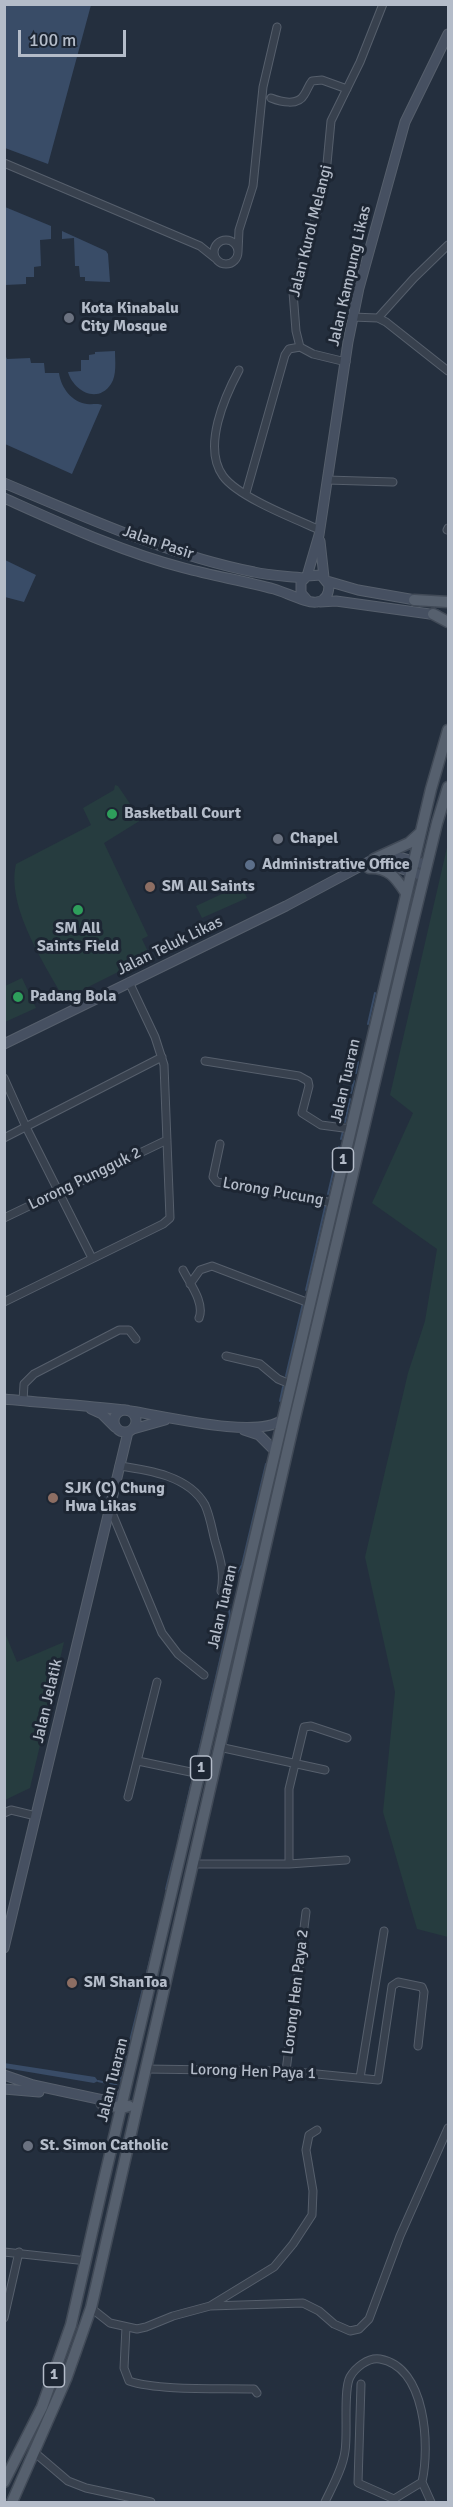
<!DOCTYPE html>
<style>
body{margin:0}
#map{position:relative;width:453px;height:2507px;overflow:hidden;background:#242f3e;font-family:Signika,sans-serif}
canvas{display:block}
.frame{position:absolute;inset:0;border:6px solid #b4bcc9;pointer-events:none}
.scale{position:absolute;left:18px;top:30px;width:108px;height:27px;box-sizing:border-box;border:3px solid #b4bcc9;border-top:0;padding-left:8px;font-size:18px;line-height:21px;white-space:nowrap;color:#b4bcc9;-webkit-text-stroke:4px #1d2633;paint-order:stroke}
</style>
<div id="map">
<canvas width="453" height="2507"></canvas>
<div class="frame"></div>
<div class="scale">100 m</div>
</div>
<script>
const context = document.querySelector('canvas').getContext('2d');
context.lineJoin = 'round';
function fillPath(path, color) { context.fillStyle = color; context.fill(path, 'evenodd'); }
function strokePath(path, color, width, dash) { context.strokeStyle = color; context.lineWidth = width; context.lineCap = dash ? 'butt' : 'round'; context.setLineDash(dash || []); context.stroke(path); }
function drawText(font, color, halo, rows, align = 'center') {
  context.font = font + ' Signika,sans-serif'; context.lineWidth = 6; context.setLineDash([]); context.textBaseline = 'middle'; context.strokeStyle = halo; context.fillStyle = color; for (const [text, x, y, turn = 0] of rows) {
    context.save(); context.translate(x, y); context.rotate((+turn || 0) * Math.PI / 180); context.textAlign = isNaN(turn) ? turn : align; if (halo) context.strokeText(text, 0, 0); context.fillText(text, 0, 0); context.restore();
  }
}
const green = new Path2D(`
 M 115,785 L 118,786 L 141,820 L 104,843 L 148,936 L 142,939 L 150,956 L 64,999 C 44,963 6,906 16,864 L 91,825 L 83,808 L 114,790 Z
 M 448,843 L 448,1937 L 417,1929 L 383,1812 L 395,1692 L 365,1557 L 408,1373 L 425,1321 L 437,1249 L 372,1203 L 413,1113 L 390,1095 Z
 M 241,885 L 247,898 L 202,918 L 196,906 Z
 M 22,978 L 36,1008 L 5,1022 L 5,986 Z
 M 5,1633 L 17,1662 L 64,1642 L 30,1788 L 5,1800 Z`);
const water = new Path2D(`
 M 4,5 L 91,5 L 48,164 L 5,148 Z
 M 5,207 L 51,226 L 51,239 L 40,240 L 41,266 L 34,267 L 34,277 L 26,277 L 26,284 L 5,285 Z
 M 62,231 L 106,251 L 108,254 L 110,282 L 85,281 L 85,277 L 80,277 L 79,266 L 75,266 L 74,238 L 62,239 Z
 M 115,351 C 115,361 117,375 111,384 C 97,405 73,390 68,372 L 81,371 L 81,360 L 89,360 L 89,355 L 95,354 L 95,352 Z
 M 5,355 L 7,359 L 30,358 L 31,363 L 44,363 L 45,373 L 59,373 C 61,388 72,402 87,404 C 93,405 97,403 102,405 L 72,474 L 5,444 Z
 M 5,560 L 36,575 L 24,602 L 5,597 Z
 M 4,2063 L 95,2077 L 98,2081 L 94,2083 L 5,2068 Z`);
const stream = new Path2D(`
 M 368,1024 L 375,993
 M 356,1073 L 358,1062
 M 351,1093 L 354,1081
 M 345,1122 L 350,1099
 M 341,1139 L 343,1131
 M 328,1194 L 339,1147
 M 306,1290 L 326,1203
 M 286,1376 L 303,1303
 M 280,1401 L 283,1387
 M 196,1764 L 230,1617 C 227,1602 233,1577 242,1565 L 266,1464
 M 179,1837 L 191,1785
 M 166,1889 L 173,1861
 M 98,2081 L 115,2085 L 120,2081 L 163,1908`);
const street = new Path2D(`
 M 271,98 C 281,102 298,106 304,95 C 308,89 308,86 312,81 L 322,80 L 347,89
 M 4,163 L 200,246 L 215,258
 M214 252a12 12 0 1 1 24 0a12 12 0 1 1-24 0Z
 M 238,252 L 239,230 L 253,186 L 263,87 L 277,27
 M 352,317 L 378,318 L 386,322 L 448,371
 M 378,318 L 414,278 L 448,245
 M 346,362 L 313,354 L 300,347 L 296,331 L 293,292 L 325,185 L 331,121 L 360,62 L 383,4
 M 239,370 C 225,396 202,447 223,476 C 238,497 295,519 320,530
 M 327,480 L 393,482
 M 246,493 L 285,355 L 289,349 L 300,347
 M 447,530 L 448,528
 M 205,1061 L 299,1076 L 308,1081 L 309,1086 L 302,1113 L 321,1125 L 351,1129
 M 4,1078 L 26,1127 L 92,1258
 M 4,1138 L 162,1057
 M 220,1144 L 213,1177 L 217,1182 L 333,1203
 M 4,1218 L 167,1140
 M 183,1270 C 190,1284 205,1303 199,1318
 M 190,1284 L 200,1270 L 212,1266 L 309,1303
 M 4,1302 L 163,1224 L 170,1218 L 164,1065 L 155,1037 L 129,982
 M 226,1356 L 260,1364 L 278,1379 L 290,1384
 M 23,1401 L 24,1384 L 34,1374 L 119,1330 L 129,1330 L 136,1339
 M 119,1466 C 149,1470 189,1476 205,1505 C 210,1516 212,1529 215,1541 C 220,1558 225,1573 221,1591
 M 110,1508 L 162,1633 L 178,1654 L 204,1675
 M 219,1747 L 325,1770
 M 138,1761 L 200,1774
 M 128,1797 L 157,1682
 M 4,1813 L 11,1810 L 36,1816
 M 192,1864 L 289,1864 L 346,1860
 M 289,1864 L 289,1789 L 304,1727 L 311,1726 L 347,1738
 M 145,2069 L 286,2071 L 378,2080 L 392,1986 L 398,1982 L 422,1987 L 424,1992 L 418,2046
 M 286,2071 L 306,1912
 M 360,2078 L 384,1931
 M 4,2252 L 87,2261
 M 210,2306 L 303,2303 L 319,2311 L 334,2324 L 350,2331 L 359,2329 L 369,2319 L 400,2236 L 448,2128
 M 91,2308 L 110,2323 L 137,2329 L 146,2327 L 173,2316 L 210,2306 L 274,2267 L 293,2244 L 312,2215 L 313,2191 L 306,2150 L 309,2135 L 317,2130
 M 4,2318 L 19,2252
 M 126,2327 L 124,2368 L 129,2381 C 159,2391 220,2388 254,2389 L 257,2393
 M 361,2384 L 358,2483 L 394,2499
 M 34,2452 L 68,2481 L 86,2488 L 151,2502
 M 422,2482 L 431,2502
 M 325,2502 C 332,2487 343,2468 345,2451 C 348,2434 343,2390 350,2377 C 355,2368 368,2357 380,2359 C 426,2367 430,2446 422,2482
 M 393,2502 L 394,2499 L 422,2482`);
const secondary = new Path2D(`
 M 4,483 C 85,517 168,555 254,572 C 271,576 288,576 304,578
 M 4,498 C 62,524 122,552 184,568 C 214,576 244,581 274,589 C 285,592 308,604 317,602 C 326,601 329,593 329,585 L 321,575 L 307,576 L 301,582 L 301,593 L 308,601
 M 320,541 L 324,577
 M 307,576 L 319,535 L 348,342 L 359,288 L 405,122 L 448,34
 M 327,581 L 358,590 L 421,601
 M 320,602 L 336,601 L 437,615
 M 373,867 L 390,865 L 424,876
 M 4,1044 L 286,906 L 374,859 L 392,855 L 427,865
 M 4,1399 C 44,1403 84,1405 124,1410 C 157,1414 255,1440 282,1420
 M 91,1409 L 102,1414 L 115,1427
 M114 1421a11 11 0 1 1 22 0a11 11 0 1 1-22 0Z
 M 133,1429 L 165,1420
 M 244,1430 L 259,1435 L 274,1450
 M 4,1948 L 128,1432
 M 4,2075 L 33,2085 L 103,2100 L 117,2098 L 125,2091
 M 4,2089 L 39,2092`);
const primary = new Path2D(`
 M 414,600 L 448,602
 M 433,614 L 448,622
 M 374,859 L 409,843 L 421,832
 M 369,868 C 389,867 396,878 406,893
 M 102,2104 L 122,2108 L 129,2106
 M 4,2482 L 42,2407 L 71,2325 L 103,2184 L 431,789 L 448,730
 M 12,2502 L 66,2379 L 91,2308 L 294,1422 L 402,967 L 437,823 L 448,787`);
const markers = [
 [69,318,6,"#6b7280"],
 [112,814,6,"#2e9e5b"],
 [278,839,6,"#6b7280"],
 [250,865,6,"#5c6f8a"],
 [150,887,6,"#8d6e63"],
 [78,910,6,"#2e9e5b"],
 [18,997,6,"#2e9e5b"],
 [53,1498,6,"#8d6e63"],
 [72,1983,6,"#8d6e63"],
 [28,2146,6,"#6b7280"]
];
const shields = [
 [343,1160,21],
 [201,1768,21],
 [54,2375,21]
];
const shieldNames = [
 ["1",343,1160],
 ["1",201,1768],
 ["1",54,2375]
];
const streetNames = [
 ["Jalan Kurol Melangi",311,231,-76],
 ["Jalan Kampung Likas",350,276,-77],
 ["Jalan Pasir",158,543,19],
 ["Jalan Teluk Likas",170,946,-26],
 ["Jalan Tuaran",346,1081,-77],
 ["Lorong Pungguk 2",85,1179,-26],
 ["Lorong Pucung",273,1192,10],
 ["Jalan Tuaran",223,1607,-77],
 ["Jalan Jelatik",48,1701,-77],
 ["Lorong Hen Paya 2",296,1992,-83],
 ["Lorong Hen Paya 1",253,2072,2],
 ["Jalan Tuaran",113,2080,-76]
];
const poiNames = [
 ["Kota Kinabalu",81,309],
 ["City Mosque",81,327],
 ["Basketball Court",124,814],
 ["Chapel",290,839],
 ["Administrative Office",262,865],
 ["SM All Saints",162,887],
 ["SM All",78,929,"center"],
 ["Saints Field",78,947,"center"],
 ["Padang Bola",30,997],
 ["SJK (C) Chung",65,1489],
 ["Hwa Likas",65,1507],
 ["SM ShanToa",84,1983],
 ["St. Simon Catholic",40,2146]
];
fillPath(green, '#263c3f');
fillPath(water, '#394c67');
strokePath(stream, '#394c67', 2);
strokePath(street, '#565f6c', 9);
strokePath(secondary, '#565f6c', 11);
strokePath(primary, '#414a57', 13);
strokePath(street, '#38414e', 7);
strokePath(secondary, '#465061', 9);
strokePath(primary, '#56606e', 10);
for (const [x, y, r, color] of markers) { const dot = new Path2D(); dot.arc(x, y, r, 0, 2 * Math.PI); context.fillStyle = color; context.fill(dot); strokePath(dot, '#1d2633', 2); }
for (const [x, y, w] of shields) { const box = new Path2D(); box.roundRect(x - w / 2, y - 12, w, 24, 4.5); context.fillStyle = '#1d2633'; context.fill(box); strokePath(box, '#b4bcc9', 1.5); }
drawText('bold 15px', '#b4bcc9', null, shieldNames);
drawText('16px', '#b4bcc9', '#1d2633', streetNames);
drawText('bold 16px', '#b4bcc9', '#1d2633', poiNames, 'left');
</script>
